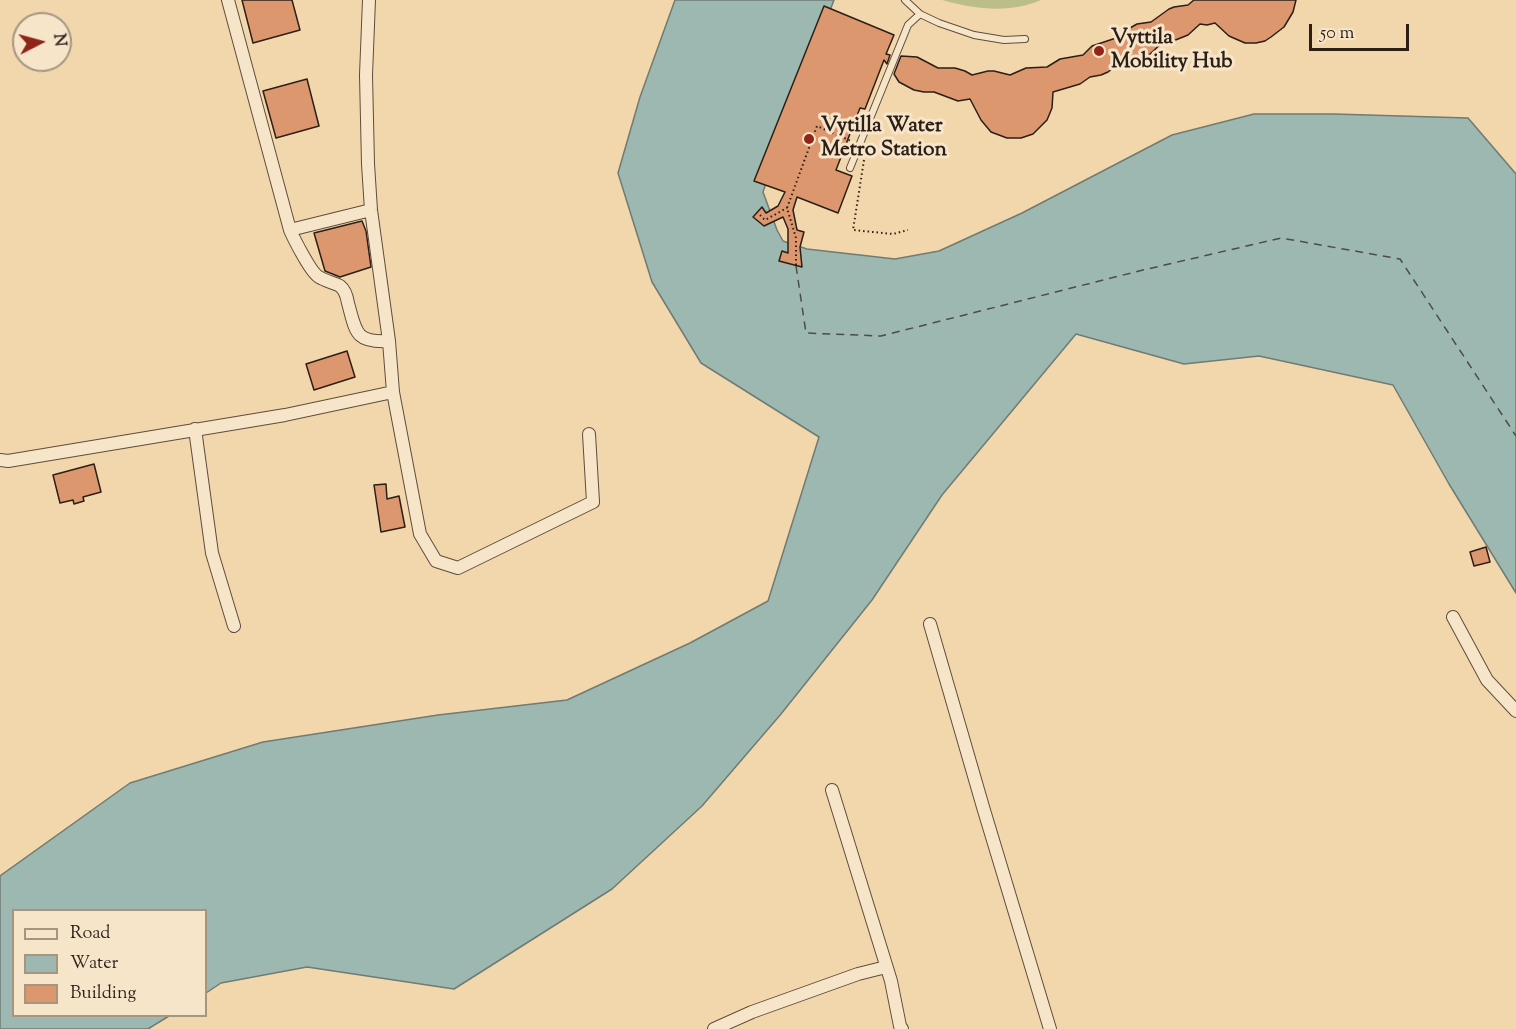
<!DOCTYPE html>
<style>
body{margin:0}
#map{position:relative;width:1516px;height:1029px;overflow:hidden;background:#f3d7ac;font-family:"Sorts Mill Goudy",serif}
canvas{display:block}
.legend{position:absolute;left:12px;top:909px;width:195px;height:108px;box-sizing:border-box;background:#f7e5c9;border:2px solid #a59682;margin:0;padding:8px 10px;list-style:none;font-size:18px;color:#2b1f18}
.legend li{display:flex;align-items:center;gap:12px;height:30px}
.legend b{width:30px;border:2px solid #a59682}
.north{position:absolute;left:12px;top:12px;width:60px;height:60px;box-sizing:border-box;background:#f7e5c9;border:2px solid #a59682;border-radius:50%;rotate:84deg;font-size:16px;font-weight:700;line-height:24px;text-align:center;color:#2b1f18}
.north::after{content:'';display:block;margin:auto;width:21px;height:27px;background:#8f2418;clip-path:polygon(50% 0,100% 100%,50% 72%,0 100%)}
.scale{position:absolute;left:1309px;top:24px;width:100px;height:27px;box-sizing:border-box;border:3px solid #2b1f18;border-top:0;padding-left:8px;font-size:18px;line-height:21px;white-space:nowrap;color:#2b1f18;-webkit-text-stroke:4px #f7e5c9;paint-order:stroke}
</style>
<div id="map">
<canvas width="1516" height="1029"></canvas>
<ul class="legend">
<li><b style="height:8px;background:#f7e5c9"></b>Road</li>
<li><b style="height:16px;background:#9db8b0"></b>Water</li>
<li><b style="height:16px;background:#dd976e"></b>Building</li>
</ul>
<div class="north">N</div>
<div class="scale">50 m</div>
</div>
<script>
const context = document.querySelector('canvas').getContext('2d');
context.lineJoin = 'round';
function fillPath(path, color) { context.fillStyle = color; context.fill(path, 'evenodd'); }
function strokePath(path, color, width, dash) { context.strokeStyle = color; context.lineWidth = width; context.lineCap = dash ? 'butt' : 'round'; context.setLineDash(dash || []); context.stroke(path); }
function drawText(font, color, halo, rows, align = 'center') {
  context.font = font + ' "Sorts Mill Goudy",serif'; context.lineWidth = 6; context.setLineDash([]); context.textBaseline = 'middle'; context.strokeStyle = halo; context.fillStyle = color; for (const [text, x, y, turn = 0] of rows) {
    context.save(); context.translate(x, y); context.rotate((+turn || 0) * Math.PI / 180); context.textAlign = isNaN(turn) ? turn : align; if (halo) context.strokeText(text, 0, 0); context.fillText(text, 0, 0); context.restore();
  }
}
const green = new Path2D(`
 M 942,0 L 1041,0 C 1008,14 975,9 942,0 Z`);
const water = new Path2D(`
 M 675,0 L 834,0 L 790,114 L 763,192 L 777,230 L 783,241 L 807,249 L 895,259 L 939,251 L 1022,213 L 1172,135 L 1254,114 L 1334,114 L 1468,118 L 1516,174 L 1516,593 L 1449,484 L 1393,385 L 1259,356 L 1184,364 L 1076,334 L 942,495 L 872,600 L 781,714 L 702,806 L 612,889 L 454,989 L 307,967 L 221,983 L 206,993 L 206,910 L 14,910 L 14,1016 L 169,1016 L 148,1029 L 0,1029 L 0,876 L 130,783 L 263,742 L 438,715 L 567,700 L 690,643 L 768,601 L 819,437 L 701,363 L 652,282 L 618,173 L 640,97 Z`);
const ferry = new Path2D(`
 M 796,266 L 806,333 L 881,336 L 1139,271 L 1281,238 L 1400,259 L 1516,436`);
const building = new Path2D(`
 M 242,0 L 292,0 L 300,30 L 253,43 Z
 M 1194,0 L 1296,0 L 1293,12 L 1284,27 L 1271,37 L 1265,41 L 1256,43 L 1245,43 L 1229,36 L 1215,23 L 1207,25 L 1200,24 L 1188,35 L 1173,41 L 1163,42 L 1149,55 L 1134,59 L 1127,58 L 1108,72 L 1101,75 L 1090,77 L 1080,84 L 1053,92 L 1052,108 L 1047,120 L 1033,134 L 1021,138 L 1007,138 L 991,132 L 981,120 L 970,99 L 958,101 L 934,92 L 924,92 L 914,90 L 899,82 L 894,74 L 901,56 L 917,57 L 938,68 L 955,68 L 965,71 L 972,75 L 988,71 L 994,71 L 1010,75 L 1026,68 L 1047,67 L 1060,59 L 1083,55 L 1092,46 L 1116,38 L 1123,32 L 1137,24 L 1151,22 L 1169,9 L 1174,7 L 1188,5 Z
 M 824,6 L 894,35 L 886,54 L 890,55 L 887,64 L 884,60 L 865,109 L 860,108 L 836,170 L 852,176 L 838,213 L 797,197 L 793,210 L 797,230 L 804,232 L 800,247 L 802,267 L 779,261 L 782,251 L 788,253 L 788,229 L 783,217 L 764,226 L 753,217 L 762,207 L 766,213 L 778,206 L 785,192 L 754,181 Z
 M 307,79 L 319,126 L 276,138 L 263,91 Z
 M 362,221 L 366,231 L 371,267 L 340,277 L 325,271 L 314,233 Z
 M 347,351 L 355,377 L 314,390 L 306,364 Z
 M 94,464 L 101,492 L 83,497 L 84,501 L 74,504 L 73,500 L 60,503 L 53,475 Z
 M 386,484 L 387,499 L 399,496 L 405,527 L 381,532 L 374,485 Z
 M 1486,547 L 1490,562 L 1474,566 L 1470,552 Z`);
const path = new Path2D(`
 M 864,160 L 853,230 L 893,234 L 908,230
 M 760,215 L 765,220 L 787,208
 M 796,265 L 796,238 L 787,208 L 817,126 L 851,141`);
const service = new Path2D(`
 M 905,0 L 920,14 L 939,23 L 974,35 L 1004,40 L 1025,39
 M 850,168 L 908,25 L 920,14`);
const minor = new Path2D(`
 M 228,0 L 290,230 L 371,210
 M 290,230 C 294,239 311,273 319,277 C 325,281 335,283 340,286 C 345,290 347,297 348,303 C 356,332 355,343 389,341
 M 393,392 L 420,534 L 436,561 L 458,568 L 593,502 L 589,434
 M 195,429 L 212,553 L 234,626
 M 0,460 L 8,461 L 285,415 L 393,392 L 389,341 L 371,210 L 368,164 L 366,75 L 369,0
 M 1453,617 L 1487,680 L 1516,711
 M 930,624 L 983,807 L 1050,1029
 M 832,790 L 891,981 L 900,1026 L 902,1029
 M 714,1029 L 752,1012 L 858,974 L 886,967`);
const markers = [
 [1099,51,6,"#8f2418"],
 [809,139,6,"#8f2418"]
];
const poiNames = [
 ["Vyttila",1111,39],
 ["Mobility Hub",1111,63],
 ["Vytilla Water",821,127],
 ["Metro Station",821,151]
];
fillPath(green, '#bbbe89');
fillPath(water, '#9db8b0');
strokePath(water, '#6f7b73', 1.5);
strokePath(ferry, '#4d4d46', 1.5, [8, 6]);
fillPath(building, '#dd976e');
strokePath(building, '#2b1f18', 1.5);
strokePath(service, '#5d4d3d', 8);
strokePath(minor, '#5d4d3d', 14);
strokePath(path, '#2b1f18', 2, [1.5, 3]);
strokePath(service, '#f7e5c9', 6);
strokePath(minor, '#f7e5c9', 12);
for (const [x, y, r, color] of markers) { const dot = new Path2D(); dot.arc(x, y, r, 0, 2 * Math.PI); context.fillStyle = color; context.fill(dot); strokePath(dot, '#f7e5c9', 2); }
drawText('bold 21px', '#2b1f18', '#f7e5c9', poiNames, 'left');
</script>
